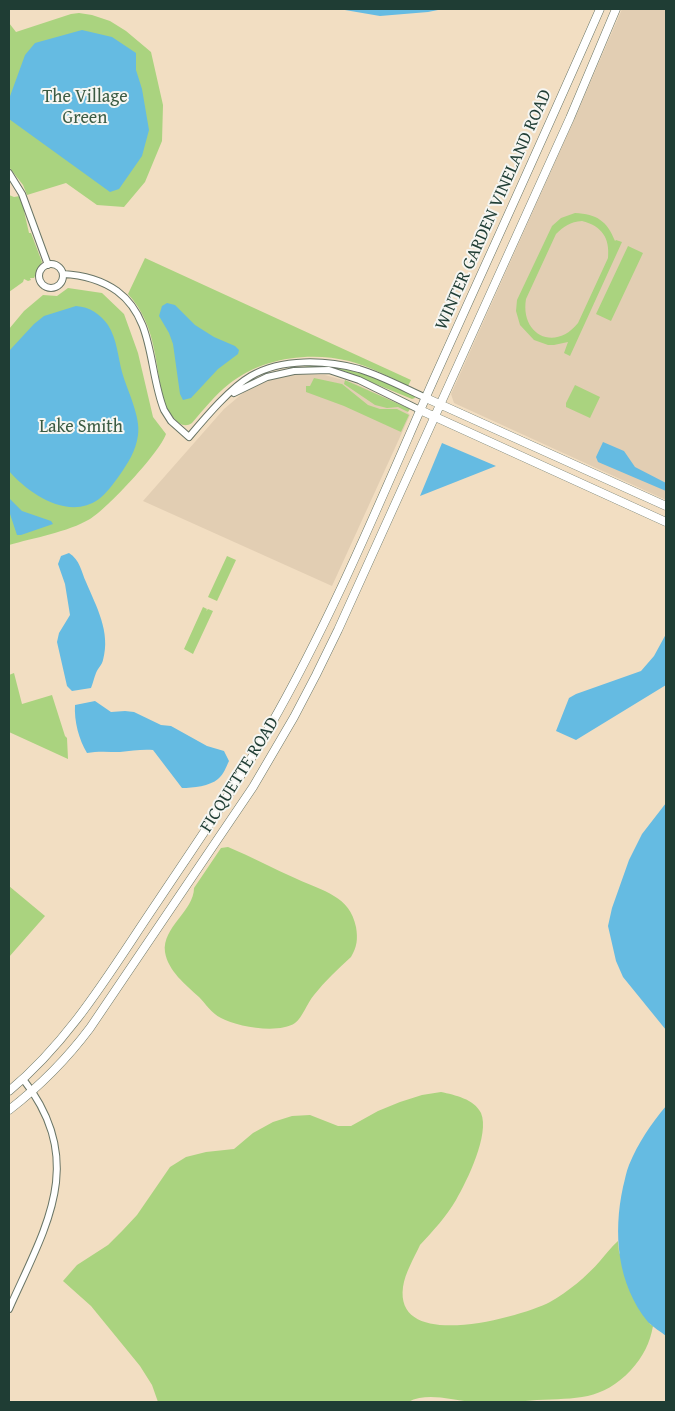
<!DOCTYPE html>
<style>
body{margin:0}
#map{position:relative;width:675px;height:1411px;overflow:hidden;background:#f2dec2;font-family:"Gentium Book Plus",serif}
canvas{display:block}
.frame{position:absolute;inset:0;border:10px solid #1f3d34;pointer-events:none}
</style>
<div id="map">
<canvas width="675" height="1411"></canvas>
<div class="frame"></div>
</div>
<script>
const context = document.querySelector('canvas').getContext('2d');
context.lineJoin = 'round';
function fillPath(path, color) { context.fillStyle = color; context.fill(path, 'evenodd'); }
function strokePath(path, color, width, dash) { context.strokeStyle = color; context.lineWidth = width; context.lineCap = dash ? 'butt' : 'round'; context.setLineDash(dash || []); context.stroke(path); }
function drawText(font, color, halo, rows, align = 'center') {
  context.font = font + ' "Gentium Book Plus",serif'; context.lineWidth = 4; context.setLineDash([]); context.textBaseline = 'middle'; context.strokeStyle = halo; context.fillStyle = color; for (const [text, x, y, turn = 0] of rows) {
    context.save(); context.translate(x, y); context.rotate((+turn || 0) * Math.PI / 180); context.textAlign = isNaN(turn) ? turn : align; if (halo) context.strokeText(text, 0, 0); context.fillText(text, 0, 0); context.restore();
  }
}
const built = new Path2D(`
 M 622,9 L 666,9 L 666,500 L 454,403 L 451,394 L 574,120 Z
 M 291,375 L 325,375 L 354,383 L 401,405 L 410,415 L 332,586 L 143,501 L 224,409 L 243,393 L 267,381 Z`);
const green = new Path2D(`
 M 79,13 L 92,15 L 110,21 L 126,31 L 151,52 L 163,105 L 162,141 L 145,182 L 124,207 L 97,205 L 66,183 L 27,195 L 23,185 L 9,167 L 9,23 L 16,32 L 71,14 Z
 M 9,195 L 14,197 L 20,196 L 24,207 L 24,211 L 29,233 L 31,233 L 42,262 L 34,278 L 30,278 L 31,280 L 28,281 L 24,279 L 23,282 L 9,292 Z
 M 575,213 C 597,214 607,221 615,241 L 616,240 L 622,242 L 570,356 L 564,353 L 568,342 L 554,345 L 548,345 L 534,340 L 520,325 L 516,311 L 517,300 L 552,226 L 561,218 ZM 582,221 C 602,226 610,238 608,258 L 578,323 C 555,352 520,335 526,299 L 556,234 C 564,226 570,222 582,221 Z
 M 628,246 L 643,253 L 611,321 L 596,314 Z
 M 145,258 L 411,380 L 408,386 C 389,377 369,366 349,361 C 309,351 261,358 229,384 C 215,395 204,409 192,423 C 180,431 171,415 165,405 C 154,365 158,327 128,294 Z
 M 68,288 L 102,293 L 124,314 L 138,353 L 153,417 L 166,434 C 160,452 107,509 90,519 C 68,532 33,538 9,545 L 9,329 L 24,311 L 43,295 L 57,296 Z
 M 319,364 L 367,374 L 414,395 L 415,398 L 412,399 L 344,371 L 303,366 Z
 M 314,378 L 342,384 L 368,405 L 380,409 L 397,409 L 409,415 L 401,432 L 344,406 L 306,392 L 306,386 L 310,386 Z
 M 345,380 L 410,409 L 408,412 L 398,407 L 387,408 L 375,405 L 344,384 Z
 M 575,385 L 600,397 L 590,418 L 566,407 L 566,403 Z
 M 227,556 L 236,560 L 217,601 L 208,597 Z
 M 203,607 L 207,609 L 206,611 L 208,609 L 213,611 L 193,654 L 184,649 Z
 M 14,673 L 22,704 L 52,695 L 65,736 L 67,738 L 68,759 L 9,732 L 9,675 Z
 M 228,847 C 252,857 274,869 297,879 C 323,891 350,896 356,927 C 358,939 357,947 351,957 C 338,969 325,981 314,995 C 307,1003 303,1017 295,1023 C 279,1034 237,1027 221,1018 C 211,1013 206,1004 199,997 C 186,985 168,971 165,952 C 162,927 194,911 194,888 L 221,848 Z
 M 9,886 L 45,916 L 9,957 Z
 M 441,1092 C 455,1095 474,1099 481,1113 C 490,1134 467,1181 456,1200 C 446,1217 433,1231 420,1245 C 414,1258 405,1273 403,1287 C 394,1353 521,1317 550,1302 C 568,1292 587,1276 600,1261 C 606,1254 611,1247 618,1241 L 619,1252 L 650,1324 L 653,1326 C 650,1343 643,1357 631,1370 C 602,1401 576,1398 537,1400 C 515,1402 493,1404 471,1402 C 450,1400 428,1392 408,1402 L 158,1402 L 152,1385 L 140,1366 L 91,1306 L 63,1281 L 77,1265 L 108,1245 L 123,1230 L 137,1215 L 170,1167 L 186,1157 L 206,1152 L 234,1149 L 253,1133 L 273,1122 L 292,1116 L 310,1115 L 338,1126 L 351,1126 L 378,1111 L 400,1102 L 422,1095 Z`);
const water = new Path2D(`
 M 339,9 L 497,9 L 438,10 L 428,12 L 380,16 Z
 M 82,30 L 112,37 L 136,53 L 136,70 L 142,89 L 149,130 L 142,156 L 119,189 L 110,192 L 9,119 L 9,99 L 25,55 L 35,43 Z
 M 167,303 L 175,305 L 195,325 L 214,337 L 235,346 L 239,350 L 238,354 L 218,369 L 191,398 L 183,400 L 180,394 L 173,344 L 169,333 L 159,316 L 162,306 Z
 M 76,306 C 90,307 100,314 108,325 C 117,339 118,357 122,372 C 127,390 141,417 138,435 C 136,451 128,463 119,476 C 114,483 106,494 99,499 C 69,521 29,494 9,471 L 9,351 L 34,324 L 44,316 Z
 M 603,442 L 624,451 L 635,467 L 666,483 L 666,491 L 598,462 L 596,457 Z
 M 442,443 L 496,466 L 420,496 Z
 M 9,498 L 22,511 L 51,521 L 53,524 L 21,535 L 17,535 L 9,511 Z
 M 69,553 C 80,560 81,571 86,582 C 96,606 111,632 103,660 C 102,665 98,668 96,673 C 94,678 93,683 91,688 L 72,691 L 67,686 L 57,642 L 59,633 L 70,615 L 65,584 L 58,564 L 61,556 Z
 M 666,634 L 666,685 L 576,740 L 556,731 L 569,698 L 576,694 L 641,671 L 654,656 Z
 M 95,701 L 111,712 L 125,711 L 134,712 L 161,725 L 171,726 L 207,746 L 224,751 L 229,761 C 226,767 224,774 218,779 C 210,786 193,788 182,788 L 153,750 C 142,749 131,751 120,752 C 109,752 97,751 87,753 C 79,740 74,721 75,705 Z
 M 666,803 L 666,1030 L 623,977 L 616,961 L 608,926 L 612,908 L 629,860 L 642,834 Z
 M 666,1106 L 666,1336 C 661,1332 653,1327 648,1322 C 617,1284 613,1233 623,1187 C 625,1180 626,1172 629,1165 C 638,1143 651,1124 666,1106 Z`);
const minor = new Path2D(`
 M 9,173 L 22,194 L 48,265
 M39 276a12 12 0 1 1 24 0a12 12 0 1 1-24 0Z
 M 63,274 C 83,275 100,279 117,291 C 155,319 148,370 164,410 L 171,421 L 189,437 C 205,418 230,388 251,376 C 282,358 326,360 359,369 C 382,376 404,388 426,398
 M 234,393 L 267,377 L 294,371 L 329,370 L 359,380 L 420,410
 M 9,1309 C 46,1226 88,1162 23,1079`);
const major = new Path2D(`
 M 426,398 L 666,506
 M 420,410 L 666,522
 M 9,1091 C 72,1039 113,967 158,901 C 196,844 235,788 269,728 C 331,620 379,504 429,390 C 486,263 544,137 600,9
 M 9,1110 C 40,1086 66,1060 90,1028 L 253,787 L 294,717 L 316,675 L 338,630 L 570,118 L 616,9`);
const parkNames = [
 ["The Village",85,97],
 ["Green",85,118],
 ["Lake Smith",81,427]
];
const streetNames = [
 ["WINTER GARDEN VINELAND ROAD",494,210,-66],
 ["FICQUETTE ROAD",240,775,-58]
];
fillPath(built, '#e2ceb3');
fillPath(green, '#aad37f');
fillPath(water, '#65bbe2');
strokePath(minor, '#697566', 8);
strokePath(major, '#697566', 9);
strokePath(minor, '#fff', 6);
strokePath(major, '#fff', 8);
drawText('18px', '#3b5b43', '#f6f6f2', parkNames);
drawText('18px', '#1f3d34', '#f6f6f2', streetNames);
</script>
